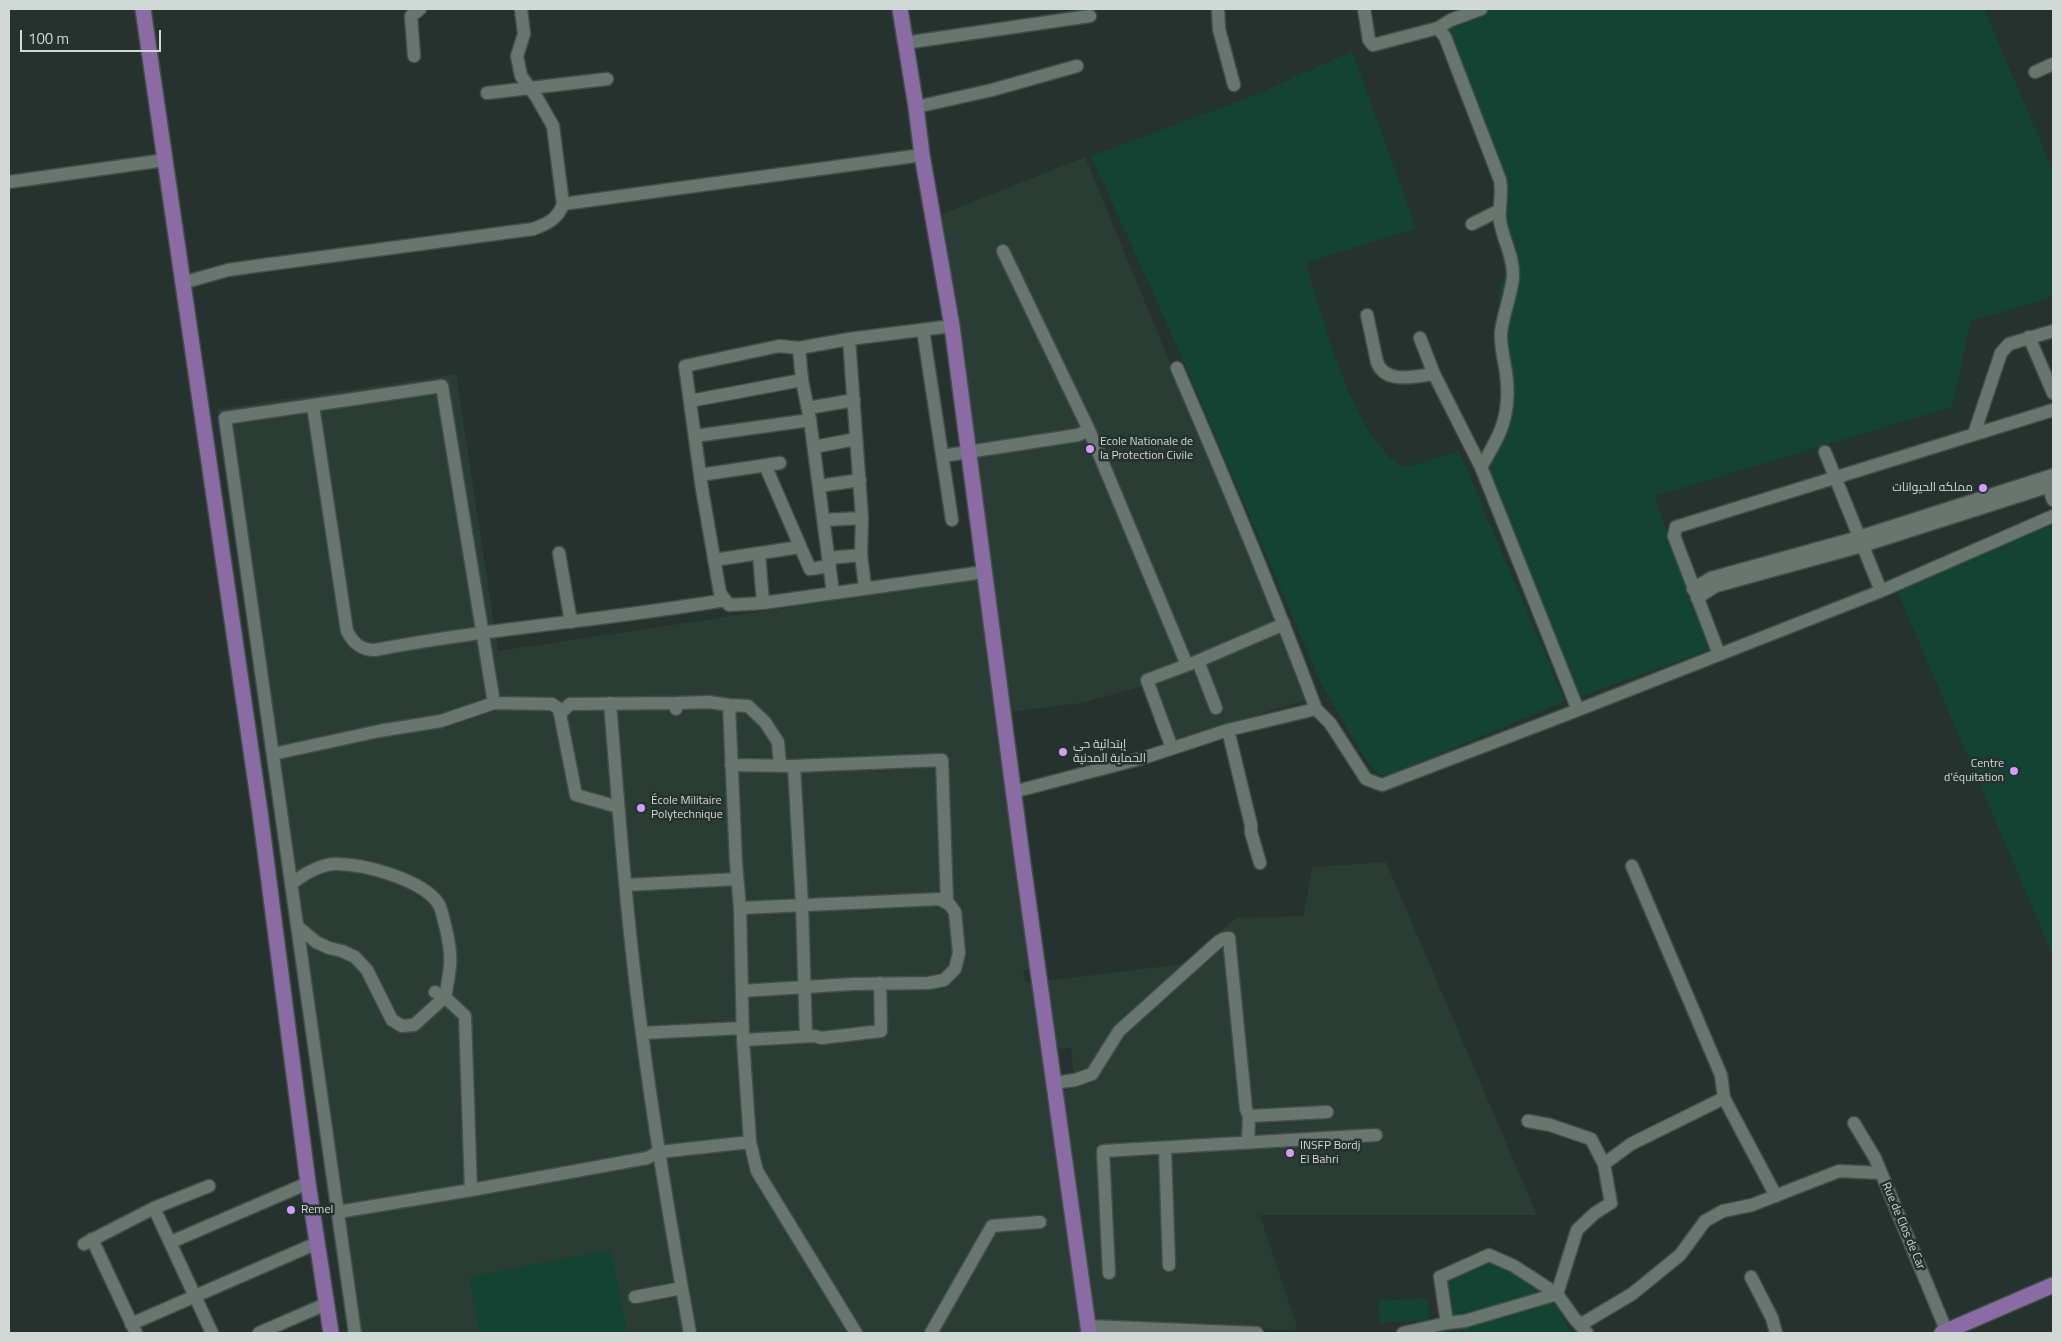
<!DOCTYPE html>
<meta charset="utf-8">
<style>
body{margin:0}
#map{position:relative;width:2062px;height:1342px;overflow:hidden;background:#26322d;font-family:"Titillium Web",sans-serif}
canvas{display:block}
.frame{position:absolute;inset:0;border:10px solid #d1d8d5;pointer-events:none}
.scale{position:absolute;left:20px;top:30px;width:141px;height:22px;box-sizing:border-box;border:2px solid #d1d8d5;border-top:0;padding-left:6px;font-size:15px;line-height:18px;white-space:nowrap;color:#d1d8d5;-webkit-text-stroke:4px #26322d;paint-order:stroke}
</style>
<div id="map">
<canvas width="2062" height="1342"></canvas>
<div class="frame"></div>
<div class="scale">100 m</div>
</div>
<script>
const context = document.querySelector('canvas').getContext('2d');
context.lineJoin = 'round';
function fillPath(path, color) { context.fillStyle = color; context.fill(path, 'evenodd'); }
function strokePath(path, color, width, dash) { context.strokeStyle = color; context.lineWidth = width; context.lineCap = dash ? 'butt' : 'round'; context.setLineDash(dash || []); context.stroke(path); }
function drawText(font, color, halo, rows, align = 'center') {
  context.font = font + ' "Titillium Web",Cairo,sans-serif'; context.lineWidth = 5; context.setLineDash([]); context.textBaseline = 'middle'; context.strokeStyle = halo; context.fillStyle = color; for (const [text, x, y, turn = 0] of rows) {
    context.save(); context.translate(x, y); context.rotate((+turn || 0) * Math.PI / 180); context.textAlign = isNaN(turn) ? turn : align; if (halo) context.strokeText(text, 0, 0); context.fillText(text, 0, 0); context.restore();
  }
}
const built = new Path2D(`
 M 1085,157 L 1309,699 L 1172,741 L 1151,684 L 1081,703 L 1010,712 L 942,214 Z
 M 456,374 L 498,651 L 980,579 L 1000,751 L 1032,968 L 1023,971 L 1025,981 L 1032,985 L 1082,1333 L 347,1333 L 217,409 Z
 M 1386,862 L 1537,1215 L 1260,1215 L 1298,1330 L 1094,1322 L 1061,1092 L 1075,1088 L 1071,1048 L 1055,1049 L 1046,981 L 1183,964 L 1236,918 L 1304,916 L 1312,867 Z`);
const green = new Path2D(`
 M 1491,9 L 1984,9 L 2053,171 L 2053,297 L 1971,321 L 1952,407 L 1658,495 L 1656,502 L 1712,649 L 1579,697 L 1484,467 L 1503,437 L 1498,297 L 1506,268 L 1503,252 L 1504,203 L 1447,34 L 1448,28 L 1456,21 Z
 M 1352,51 L 1416,228 L 1306,263 C 1324,320 1351,434 1402,467 L 1418,464 L 1459,451 L 1565,701 L 1388,776 L 1378,774 L 1366,761 L 1321,683 L 1177,346 L 1091,156 L 1258,94 Z
 M 2053,525 L 2053,956 L 1895,586 Z
 M 611,1250 L 627,1333 L 480,1333 L 469,1277 Z
 M 1487,1260 L 1495,1262 L 1544,1291 L 1452,1318 L 1447,1283 L 1458,1274 Z
 M 1427,1298 L 1429,1320 L 1380,1323 L 1378,1301 Z
 M 1548,1304 L 1557,1305 L 1570,1331 L 1580,1333 L 1422,1333 L 1497,1320 Z`);
const minor = new Path2D(`
 M 521,9 L 524,34 L 517,56 L 521,76 L 537,98 L 553,126 L 563,204
 M 1218,9 L 1219,29 L 1234,85
 M 1364,9 L 1369,40 L 1373,45 L 1438,28
 M 904,43 L 1090,16
 M 414,56 L 411,16 L 420,9
 M 2035,72 L 2053,64
 M 487,93 L 607,79
 M 916,107 L 992,90 L 1077,66
 M 9,182 L 165,160
 M 1472,224 L 1500,210
 M 1003,251 L 1089,430 L 1187,665
 M 182,283 L 228,270 L 256,266 L 533,229 C 547,224 558,219 563,204 L 922,155
 M 1367,315 L 1377,362 C 1385,385 1416,376 1434,374
 M 952,326 L 849,339 L 799,348 L 779,346 L 685,366 L 702,489 L 720,593 L 729,605 L 763,603 L 984,572
 M 923,330 L 952,520
 M 2029,337 L 2053,393
 M 1420,338 L 1434,374 L 1481,467 L 1578,710
 M 799,348 L 802,380 L 810,420 L 833,593
 M 1177,368 C 1226,481 1273,594 1316,709
 M 690,401 L 802,380
 M 313,406 L 347,631 C 353,643 361,650 375,650 C 490,628 608,620 725,600
 M 808,408 L 854,400
 M 1974,434 L 2001,353 L 2009,344 L 2053,331
 M 695,436 L 810,420
 M 814,447 L 856,439
 M 1825,452 L 1881,591
 M 942,456 L 1078,435 L 1089,430
 M 765,465 L 810,569 L 830,566
 M 1481,467 C 1499,437 1510,418 1507,382 C 1506,365 1500,349 1501,333 C 1503,314 1511,296 1513,277 C 1514,257 1503,240 1500,221 C 1498,208 1503,195 1500,180 L 1445,37 L 1438,28 L 1451,20 L 1481,9
 M 700,475 L 780,463
 M 2046,480 L 2053,500
 M 819,486 L 860,480
 M 823,520 L 862,518
 M 559,553 L 571,622
 M 759,554 L 763,603
 M 861,555 L 865,587
 M 829,558 L 861,555 L 862,518 L 849,339
 M 714,560 L 800,547
 M 1693,589 L 1711,578 L 1859,537 L 2053,475
 M 1697,598 L 1716,586 L 1862,546 L 2053,485
 M 1719,654 L 1674,536 L 1676,527 L 2053,410
 M 1198,661 L 1216,708
 M 610,703 C 619,813 627,924 642,1034 C 655,1134 672,1234 690,1333
 M 729,705 L 748,706 L 765,722 L 778,742 L 780,765
 M 676,709 L 677,703 L 709,702 L 729,705 L 736,863 L 740,908 L 743,1040 L 750,1142 L 757,1171 L 856,1333
 M 560,714 L 576,795 L 618,807
 M 1228,730 L 1251,825 L 1251,832 L 1260,863
 M 1172,748 L 1147,680 L 1198,661 L 1284,624
 M 273,754 L 379,731 L 441,721 L 494,703
 M 731,765 L 794,766 L 942,760 L 947,902
 M 794,766 L 802,905 L 806,1036
 M 1013,792 L 1143,758 L 1228,730 L 1316,709 L 1330,723 L 1366,779 L 1382,785 L 1578,710 L 1881,591 L 2053,516
 M 1632,866 L 1721,1075 L 1724,1098
 M 291,884 C 304,874 320,864 336,864 C 364,864 421,879 438,903 C 442,909 443,918 445,925 C 453,956 451,966 445,997 L 465,1016 L 471,1190
 M 626,885 L 737,879
 M 740,908 L 940,899 L 950,905 L 955,912 L 959,953 L 955,969 L 944,980 L 929,983 L 853,984 L 742,991
 M 297,926 L 316,942 L 329,948 L 342,951 L 355,957 L 367,970 L 392,1020 L 402,1026 L 414,1025 L 445,997 L 435,992
 M 642,1033 L 743,1028
 M 743,1040 L 815,1036 L 821,1038 L 881,1031 L 880,983
 M 1054,1083 L 1075,1080 L 1092,1074 L 1119,1031 L 1218,942 L 1223,939 L 1229,938 L 1246,1109 L 1249,1116 L 1248,1142
 M 1249,1116 L 1327,1112
 M 1854,1123 L 1875,1158 L 1944,1325 L 1950,1333
 M 1165,1148 L 1169,1265
 M 1604,1164 L 1631,1144 L 1724,1098 L 1776,1196
 M 154,1208 L 212,1333
 M 338,1212 L 471,1190 L 647,1158 L 659,1152 L 750,1142
 M 92,1239 L 136,1333
 M 171,1242 L 308,1183
 M 84,1244 L 154,1208 L 209,1186
 M 1109,1273 L 1103,1151 L 1376,1135
 M 1751,1277 L 1772,1318 L 1776,1333
 M 635,1297 L 682,1288
 M 1447,1323 L 1440,1277 L 1489,1255 L 1514,1266 L 1557,1294 L 1577,1230 L 1595,1213 L 1611,1203 L 1604,1164 L 1591,1139 L 1550,1125 L 1528,1121
 M 131,1324 L 317,1243
 M 1580,1325 L 1632,1294 L 1680,1255 L 1705,1221 L 1723,1211 L 1752,1205 L 1839,1171 L 1881,1173
 M 1088,1326 L 1257,1333
 M 259,1333 L 326,1304
 M 355,1333 L 225,418 L 442,386 L 494,703 L 552,704 L 559,709 L 560,714 L 570,704 L 677,703
 M 931,1333 L 992,1226 L 1040,1222
 M 1403,1333 L 1447,1323 L 1465,1321 L 1557,1294 L 1574,1318 L 1587,1333`);
const major = new Path2D(`
 M 143,9 L 260,812 L 308,1183 L 331,1333
 M 900,9 L 916,107 L 922,155 L 952,326 L 1023,864 L 1089,1333
 M 1942,1333 L 2053,1285`);
const markers = [
 [1090,449,5,"#d49cfb"],
 [1983,488,5,"#d49cfb"],
 [1063,752,5,"#d49cfb"],
 [2014,771,5,"#d49cfb"],
 [641,808,5,"#d49cfb"],
 [1290,1153,5,"#d49cfb"],
 [291,1210,5,"#d49cfb"]
];
const poiNames = [
 ["Ecole Nationale de",1100,442],
 ["la Protection Civile",1100,456],
 ["مملكه الحيوانات",1973,488,"right"],
 ["إبتدائية حي",1073,745],
 ["الحماية المدنية",1073,759],
 ["Centre",2004,764,"right"],
 ["d'équitation",2004,778,"right"],
 ["École Militaire",651,801],
 ["Polytechnique",651,815],
 ["INSFP Bordj",1300,1146],
 ["El Bahri",1300,1160],
 ["Remel",301,1210]
];
const streetNames = [
 ["Rue de Clos de Car",1903,1226,67]
];
fillPath(built, '#2a3d35');
fillPath(green, '#124333');
strokePath(minor, '#454e4b', 15);
strokePath(major, '#454e4b', 18);
strokePath(minor, '#697670', 12);
strokePath(major, '#8a6ba4', 15);
for (const [x, y, r, color] of markers) { const dot = new Path2D(); dot.arc(x, y, r, 0, 2 * Math.PI); context.fillStyle = color; context.fill(dot); strokePath(dot, '#26322d', 2); }
drawText('12px', '#d1d8d5', '#26322d', poiNames, 'left');
drawText('12px', '#d1d8d5', '#26322d', streetNames);
</script>
